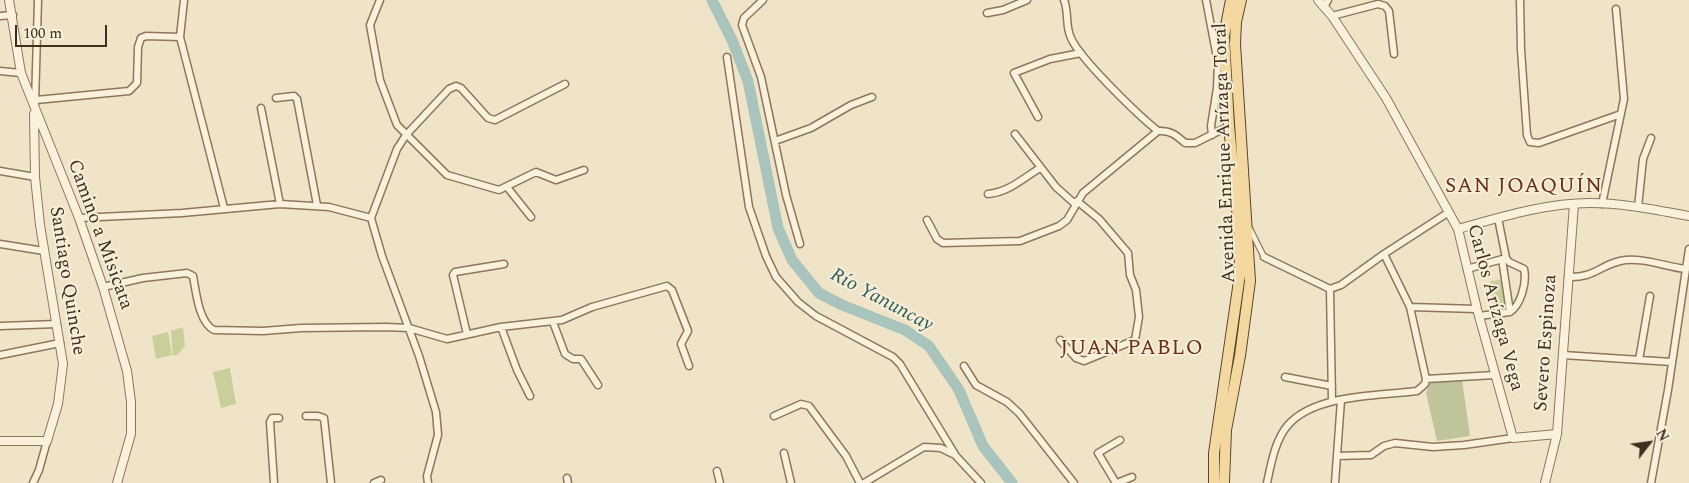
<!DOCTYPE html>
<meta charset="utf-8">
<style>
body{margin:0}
#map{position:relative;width:1689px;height:483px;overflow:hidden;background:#f0e4c8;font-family:Spectral,serif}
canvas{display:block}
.north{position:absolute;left:1624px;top:418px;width:50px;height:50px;-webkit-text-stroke:4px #f7eed8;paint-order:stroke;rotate:60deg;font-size:14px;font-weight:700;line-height:20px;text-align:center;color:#3d2e20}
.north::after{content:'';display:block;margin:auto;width:18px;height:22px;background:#3d2e20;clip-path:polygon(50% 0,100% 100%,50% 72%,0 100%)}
.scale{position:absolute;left:15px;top:25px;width:92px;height:22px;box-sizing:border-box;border:2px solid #3d2e20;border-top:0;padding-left:6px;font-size:15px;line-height:18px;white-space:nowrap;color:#3d2e20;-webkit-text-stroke:4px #f7eed8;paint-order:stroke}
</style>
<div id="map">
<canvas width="1689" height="483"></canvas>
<div class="north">N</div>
<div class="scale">100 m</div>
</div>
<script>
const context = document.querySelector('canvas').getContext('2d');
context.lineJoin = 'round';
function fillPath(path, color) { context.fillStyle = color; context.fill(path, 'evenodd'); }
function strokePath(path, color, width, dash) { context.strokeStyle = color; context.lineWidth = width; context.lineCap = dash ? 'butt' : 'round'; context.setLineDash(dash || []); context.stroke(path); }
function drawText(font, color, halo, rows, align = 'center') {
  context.font = font + ' Spectral,serif'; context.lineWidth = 4; context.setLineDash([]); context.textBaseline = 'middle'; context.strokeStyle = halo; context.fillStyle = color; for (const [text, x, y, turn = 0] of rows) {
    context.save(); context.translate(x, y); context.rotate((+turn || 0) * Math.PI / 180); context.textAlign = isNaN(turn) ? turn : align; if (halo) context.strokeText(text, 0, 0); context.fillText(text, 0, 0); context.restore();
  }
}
const green = new Path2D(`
 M 1504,279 L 1509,311 L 1494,314 L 1490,281 Z
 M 183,327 L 185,346 L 178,354 L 173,356 L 171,331 Z
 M 168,332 L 172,355 L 156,359 L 152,336 Z
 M 230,368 L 236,404 L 221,408 L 213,372 Z`);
const cemetery = new Path2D(`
 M 1431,380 L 1462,380 L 1470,436 L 1437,441 L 1426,393 Z`);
const river = new Path2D(`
 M 712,0 L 732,40 L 748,81 L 778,228 L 792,260 L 819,293 L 842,305 L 905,330 L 929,346 L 959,390 L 983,446 L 1012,483`);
const pedestrian = new Path2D(`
 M 1250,229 L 1264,257`);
const minor = new Path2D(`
 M 380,0 L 370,25 L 380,80 L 397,125 L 447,175 L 499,190 L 536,172 L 556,180 L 584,170
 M 763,0 L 744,18 L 742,25 L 761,77 L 786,195 L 800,244
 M 1064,0 C 1069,12 1065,26 1071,38 C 1080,59 1138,115 1158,131
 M 1206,0 L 1218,63 L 1217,88 L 1231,90
 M 1520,0 L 1521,50 L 1527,135 L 1530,142 L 1539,143 L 1621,114
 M 1324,7 L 1328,0
 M 987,13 L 1003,10 L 1027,0
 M 0,16 L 13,15
 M 1332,16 L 1378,4 L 1385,6 L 1389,11 L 1394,54
 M 180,37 L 224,208
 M 727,57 L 749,207 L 766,256 L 776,277 L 798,302 L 816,316 L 893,357 L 900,364 L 956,456 L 981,483
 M 0,71 L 21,73
 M 276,98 L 294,96 L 297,99 L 317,205
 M 36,100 L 129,91 L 137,83 L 138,47 L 141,38 L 146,36 L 180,37 L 184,0
 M 35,104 L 38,0
 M 261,108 L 280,204
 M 1038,117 L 1014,73 L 1050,59 L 1081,53
 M 1015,134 L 1056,187 L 1075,204
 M 1212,135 L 1211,126 L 1217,88
 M 775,141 L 811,128 L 851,105 L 872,97
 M 0,171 L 35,177
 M 507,187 L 531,217
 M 988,194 C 1009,192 1022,179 1040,168
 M 1602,204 L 1624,99 L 1616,9
 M 1638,207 L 1643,159 L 1651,138
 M 79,218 L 182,213 L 280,204 L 329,207 L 371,218
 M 927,220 L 937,239 L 943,243 L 1020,241 L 1059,226 L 1067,220 L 1083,193 L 1158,131 C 1170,130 1176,135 1185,143 L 1195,143 L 1229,126
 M 0,244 L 44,251
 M 1264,257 L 1330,289 L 1341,285 L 1384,254 L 1449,212
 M 1506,258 L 1509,262 L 1524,269 C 1527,282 1521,305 1510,312
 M 1467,269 L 1506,258 L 1498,218
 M 1568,277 C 1594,278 1599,266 1620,261 C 1640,256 1666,267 1686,269
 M 103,287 L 143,278 L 187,273 L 193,276 C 196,292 199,323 214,330 L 263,331 L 301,328 L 386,327 L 409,328 L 447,339 L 501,327 L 562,320 L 592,307 L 667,286 L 672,290 L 688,331 L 681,344 L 689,366
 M 1330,289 L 1332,401
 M 1410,307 L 1477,309
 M 1479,316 L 1510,312 L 1502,259
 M 553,322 L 565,354 L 573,359 L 581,359 L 598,385
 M 0,326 L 57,324
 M 501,327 L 517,370 L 530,396
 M 467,334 L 453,275 L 455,272 L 504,264
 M 1060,340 L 1076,358 L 1084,361 L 1135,340 L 1139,317 L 1136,290 L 1130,275 L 1128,253 L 1099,219 L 1077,201
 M 0,355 L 60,343
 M 1563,355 L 1672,362
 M 1639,360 L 1650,296
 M 964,366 L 976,385 L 1007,402 L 1019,413 L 1074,483
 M 1285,377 L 1332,386
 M 1426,379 L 1495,375
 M 306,416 L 318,416 L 324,418 L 331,483
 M 774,416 L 801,404 L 809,406 L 846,456 L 860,483
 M 784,453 L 791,483
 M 1337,456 L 1371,455 L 1384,446 L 1395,443 L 1433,447 L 1464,445 L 1513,438
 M 717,471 L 720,483
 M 567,478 L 568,483
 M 33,483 L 39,470 L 47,441
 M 274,483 L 270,422 L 272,418 L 279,418
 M 374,483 L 381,480
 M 428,483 L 427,476 L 438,435 L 436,412 L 419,356 L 382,256 L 371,218 L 397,149 L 406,135 L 449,89 L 456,86 L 461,88 L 488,118 L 495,120 L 565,84
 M 864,483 L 924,447 L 941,448 L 953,454
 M 1116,483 L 1098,453 L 1120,440
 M 1117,483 L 1132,477
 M 1267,483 C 1271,464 1275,440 1288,425 C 1315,394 1378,396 1417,391 L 1425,384 L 1426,379 L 1410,307 L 1384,254
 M 1335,483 L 1341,400
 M 1651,483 L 1668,390 L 1689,249`);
const tertiary = new Path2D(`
 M 9,0 L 21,73 L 79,218 L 103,287 L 127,371 L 131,402 L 131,434 L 117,483
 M 1318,0 L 1332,16 L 1386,98 L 1458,229 L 1477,309 L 1513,438 L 1557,434
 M 1458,229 C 1501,217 1546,203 1590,203 C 1623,203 1656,210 1689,216
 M 0,441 L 47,441 L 58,404 L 63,364 L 40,225 L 35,177 L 34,114
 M 1545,483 L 1557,434 L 1574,204`);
const primary = new Path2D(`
 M 1214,483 L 1214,453 L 1240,274 L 1239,229 L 1229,126 L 1224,36 L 1231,0
 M 1224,483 L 1226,430 L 1240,356 L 1250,281 L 1235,44 L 1236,22 L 1241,0`);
const streetNames = [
 ["Avenida Enrique Arízaga Toral",1226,153,-92],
 ["Camino a Misicata",99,235,70],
 ["Santiago Quinche",66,281,81],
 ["Carlos Arízaga Vega",1494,308,75],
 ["Severo Espinoza",1547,343,-86]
];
const waterNames = [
 ["Río Yanuncay",881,301,28]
];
const quarterNames = [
 ["SAN JOAQUÍN",1524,188],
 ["JUAN PABLO",1132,350]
];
fillPath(green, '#c9cf9b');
fillPath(cemetery, '#bfc49a');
strokePath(river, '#a9c4bc', 11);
strokePath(pedestrian, '#8d765c', 7);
strokePath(minor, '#8d765c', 9);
strokePath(tertiary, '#8d765c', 10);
strokePath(primary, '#5b4430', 12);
strokePath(pedestrian, '#faf1dc', 4.5);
strokePath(minor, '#faf1dc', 6);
strokePath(tertiary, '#faf1dc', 8);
strokePath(primary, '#f3d9a0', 10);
drawText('19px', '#3d2e20', '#f7eed8', streetNames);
drawText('italic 20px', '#2f5d5a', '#f7eed8', waterNames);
context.letterSpacing = '1px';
drawText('21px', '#6b2e1e', '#f7eed8', quarterNames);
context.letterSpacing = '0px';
</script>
